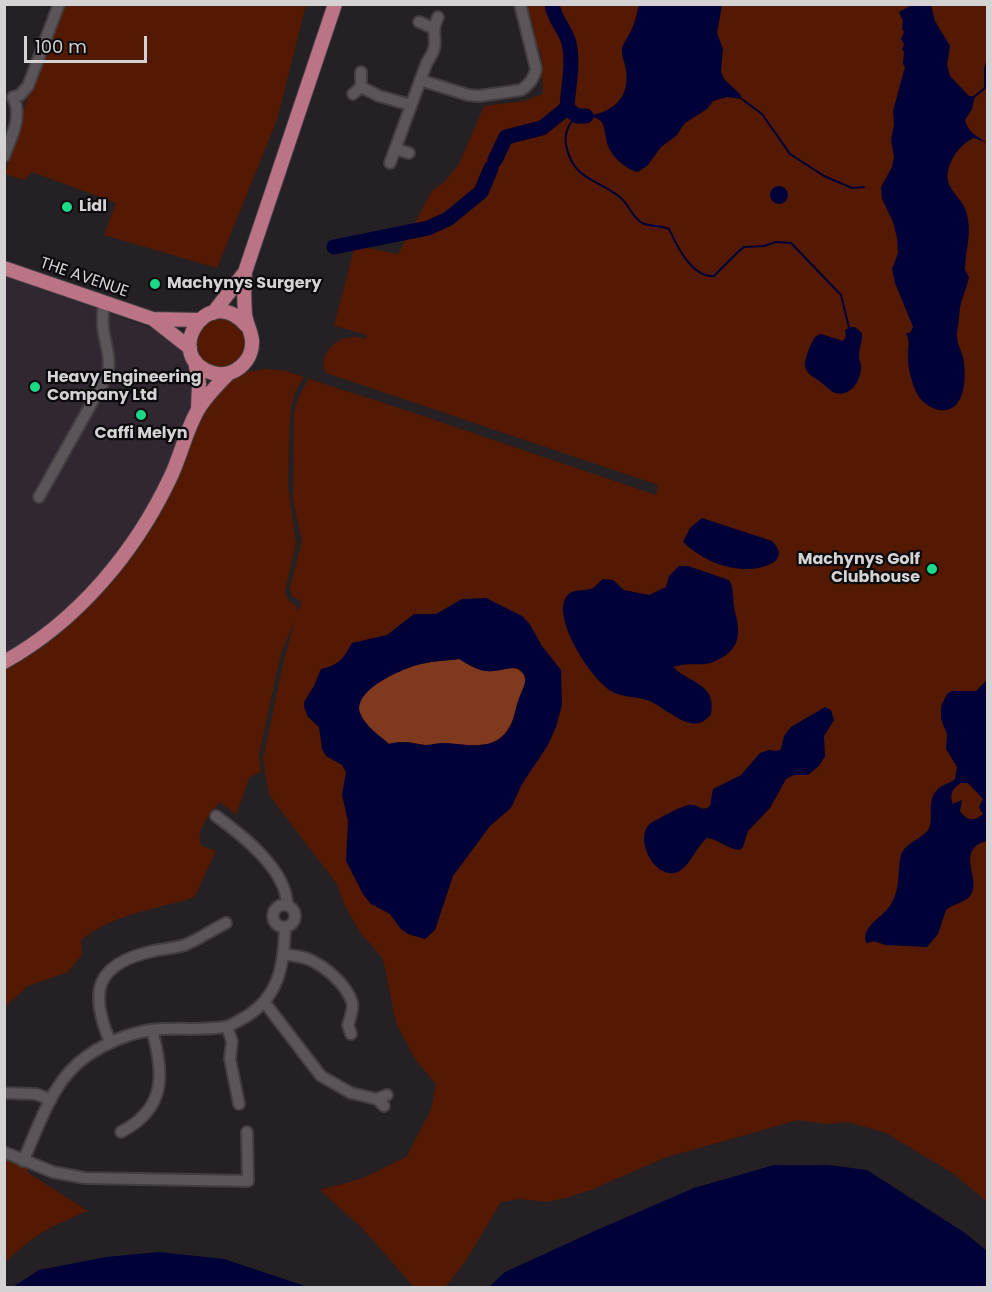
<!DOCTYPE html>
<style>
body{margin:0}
#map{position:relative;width:992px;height:1292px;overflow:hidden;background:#252024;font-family:Poppins,sans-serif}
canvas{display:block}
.frame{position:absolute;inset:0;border:6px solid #d5d2d4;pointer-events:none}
.scale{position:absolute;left:24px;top:36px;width:123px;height:27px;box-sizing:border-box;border:3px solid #d5d2d4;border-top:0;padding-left:8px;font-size:18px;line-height:21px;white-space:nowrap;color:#d5d2d4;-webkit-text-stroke:4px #0c0a0c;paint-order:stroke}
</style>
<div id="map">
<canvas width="992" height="1292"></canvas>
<div class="frame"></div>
<div class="scale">100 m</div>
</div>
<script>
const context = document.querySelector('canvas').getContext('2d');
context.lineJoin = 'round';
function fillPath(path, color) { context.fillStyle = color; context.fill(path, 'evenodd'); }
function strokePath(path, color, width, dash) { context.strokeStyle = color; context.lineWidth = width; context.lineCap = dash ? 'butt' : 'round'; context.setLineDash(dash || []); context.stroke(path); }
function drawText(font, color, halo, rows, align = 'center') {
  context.font = font + ' Poppins,sans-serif'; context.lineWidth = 4.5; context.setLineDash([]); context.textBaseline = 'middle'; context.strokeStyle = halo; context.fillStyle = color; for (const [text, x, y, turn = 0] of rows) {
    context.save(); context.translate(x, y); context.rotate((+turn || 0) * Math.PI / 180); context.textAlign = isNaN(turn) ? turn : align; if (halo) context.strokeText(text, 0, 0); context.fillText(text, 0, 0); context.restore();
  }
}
const built = new Path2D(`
 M 4,275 L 161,332 L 178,345 L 193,371 L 194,393 L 187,423 L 162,481 L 143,517 L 108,566 L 72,605 L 37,634 L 4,655 Z`);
const green = new Path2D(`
 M 61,5 L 306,5 L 277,120 L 217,268 L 104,235 L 116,203 L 32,172 L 24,180 L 5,174 L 38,63 Z
 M 527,5 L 987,5 L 987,1202 L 954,1174 L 886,1133 L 848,1122 L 826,1124 L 798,1120 L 664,1158 L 591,1190 L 566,1198 L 546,1202 L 519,1199 L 501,1202 L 465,1262 L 445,1287 L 414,1287 L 362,1228 L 320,1190 L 363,1178 L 406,1157 L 431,1110 L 436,1084 L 415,1059 L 396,1023 L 383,959 L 360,932 L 345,906 L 337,884 L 269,795 L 263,759 L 284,660 L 295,621 L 281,653 L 259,755 L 261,771 L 249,778 L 236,815 L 220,802 C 210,814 194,830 202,846 L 216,851 L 196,894 L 192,898 C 155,910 110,914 81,941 L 82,955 L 68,972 L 28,986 L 5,1007 L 5,668 L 69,622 L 173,485 L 208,402 L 236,376 L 247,372 L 266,369 L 286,371 L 304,377 L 295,392 L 291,408 L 289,437 L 288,486 L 296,543 L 285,591 L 288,600 L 296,606 L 298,611 L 302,602 L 292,596 L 290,588 L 302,541 L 293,499 L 294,415 C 296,402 301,390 309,379 L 396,407 L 656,495 L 658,485 L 326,373 C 317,356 335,338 352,337 C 357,336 362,338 366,339 L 367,335 L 334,326 L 355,245 L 398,254 L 432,191 L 446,180 L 459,164 L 484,106 L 524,101 L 543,94 L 541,53 L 538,48 L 539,57 L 528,23 L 536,40 Z
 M197 343a24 24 0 1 1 48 0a24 24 0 1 1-48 0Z
 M 5,1155 L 27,1165 L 27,1171 L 30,1174 L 88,1211 C 51,1226 33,1235 5,1263 Z`);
const forest = new Path2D(`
 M 459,659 C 470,665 482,673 494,671 C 502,671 513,665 520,671 C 530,678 523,688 520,696 C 515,707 515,720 507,730 C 493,752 466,744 444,743 C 438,743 431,745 425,745 C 410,743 404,740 389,744 C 379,735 365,726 360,713 C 353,690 400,670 417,665 C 431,661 445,661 459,659 Z`);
const water = new Path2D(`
 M 639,5 L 722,5 L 717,33 L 723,49 L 721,71 L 724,79 L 740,94 L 742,99 L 727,97 L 713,101 L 707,109 L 685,123 L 676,136 L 661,147 L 648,165 L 638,172 C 626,170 610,155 607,143 C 603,127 607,118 586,116 C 612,113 630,99 626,70 C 625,63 621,55 622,48 C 624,42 628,37 631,31 C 635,23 637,13 639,5 Z
 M 912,5 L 931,5 L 935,21 L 950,46 L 947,65 L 950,76 L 969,96 L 975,96 L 972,109 L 965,120 C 968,133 977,136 987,143 L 974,138 C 958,144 940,171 951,188 C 958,200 966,203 968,220 C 971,237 965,253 965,270 L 969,277 C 967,288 962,297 960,308 C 959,316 959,323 957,331 C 956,341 960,348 963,357 C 967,376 966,414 939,410 C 933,409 923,403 920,398 C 914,391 908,369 908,360 C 907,350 911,342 906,333 L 910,333 L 913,327 L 895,283 L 892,269 L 898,253 L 897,238 L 893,222 L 882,199 L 881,187 L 892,167 L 894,157 L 891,140 L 894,125 L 893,111 L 905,67 L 903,64 L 904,51 L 902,50 L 904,44 L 901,39 L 904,32 L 902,29 L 903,21 L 899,12 Z
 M770 195a9 9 0 1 1 18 0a9 9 0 1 1-18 0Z
 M 851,327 L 855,327 L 862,333 C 863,341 859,347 859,356 C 859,361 862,364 861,369 C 860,383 848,399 833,392 C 829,390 825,385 822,383 C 816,378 807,375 805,367 C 804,360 811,342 816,336 L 821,334 L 843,341 L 846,337 L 845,330 Z
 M 702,518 L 772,541 C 793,562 761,570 743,569 C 721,568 700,558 683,542 L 690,528 Z
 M 679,566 L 688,566 L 729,580 C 735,589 732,601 735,612 C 740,630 741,646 723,657 C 718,660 712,663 706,664 C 695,665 684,663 673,667 C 688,683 717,683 711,714 C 693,739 667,707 647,700 C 636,696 622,698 611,691 C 592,680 550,617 567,596 C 573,588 584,592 593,588 C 596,586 600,581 603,579 L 613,580 L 624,590 L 649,595 L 666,587 L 669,576 Z
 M 486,598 L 522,616 L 529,623 L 542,646 L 561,670 L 562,705 L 556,727 L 548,745 L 522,784 L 511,808 L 490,826 L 453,876 L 435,930 L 425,939 L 408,934 L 400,928 L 390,914 L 371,904 L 363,894 L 346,861 L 348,821 L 342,795 L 346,772 L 342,765 L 326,756 L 322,749 L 319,727 L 308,717 L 304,707 L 304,702 L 314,686 L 321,669 C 339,665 343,659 352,643 L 387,635 L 414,614 L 436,614 L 462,599 ZM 459,659 C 469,665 481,673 493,671 C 502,671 513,665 520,670 C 530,678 523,688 520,696 C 515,707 515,720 508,730 C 493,752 466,744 444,743 C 438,743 431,745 425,745 C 410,743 404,740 389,744 C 379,735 365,726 360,713 C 353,690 400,670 417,665 C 431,661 445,661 459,659 Z
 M 987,680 L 987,841 C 954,849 982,880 971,895 C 966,902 953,904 946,910 L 938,934 L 927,947 L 885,945 L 874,941 L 867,943 L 865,940 C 865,923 883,918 891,904 C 901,888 897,872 901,855 C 904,844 921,839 928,830 C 935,820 926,804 936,791 C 941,784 950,784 955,779 L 957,767 L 946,749 L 947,734 L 941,719 L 941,706 L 947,694 L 952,691 L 976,691 ZM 961,783 L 968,783 L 983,799 L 979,807 L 983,814 C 974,822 967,821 960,811 L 962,800 L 953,804 C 949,795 952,788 961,783 Z
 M 825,707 L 831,710 L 834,720 L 824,736 L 825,756 L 819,766 L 808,775 L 794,775 L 786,779 L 770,808 L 748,831 L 743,847 L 740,850 C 727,849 720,840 707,838 C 696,847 692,862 681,870 C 658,886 631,838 651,823 C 658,819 681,806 689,805 C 698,803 701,813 710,806 L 713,789 L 741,775 L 760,753 L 769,750 L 777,751 L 781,749 L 784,736 L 791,727 Z
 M 774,1165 L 828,1165 L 867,1170 L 965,1233 L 987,1251 L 987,1287 L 489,1287 L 505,1272 L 599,1229 L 694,1188 Z
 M 159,1252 L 224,1259 L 308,1287 L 13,1287 L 39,1270 L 106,1257 Z`);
const stream = new Path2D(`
 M 975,96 L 985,88 L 985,68 L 988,59
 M 742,99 L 762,114 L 790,154 L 824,176 L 852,188 L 864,187
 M 577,116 C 568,124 564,133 566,145 C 573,181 599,179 621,198 C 629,205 633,218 642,223 C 651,227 661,225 669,229 C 677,246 692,278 714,276 L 739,251 L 744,247 L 764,246 L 776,242 L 791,243 L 841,295 L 849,328`);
const river = new Path2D(`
 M 552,4 C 554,20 566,30 569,43 C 574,65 568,86 567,108
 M 495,160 L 506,137 L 542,128 L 567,108 L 577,116 L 586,116
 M 334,247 L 428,228 L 448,219 L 481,192 L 491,168`);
const minor = new Path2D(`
 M 419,22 L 433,28
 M 420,80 L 468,95 L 479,96 L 521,90 C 528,86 535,77 536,69 L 520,4
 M 361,87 L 361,72
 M 353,94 L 361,87 L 379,96 L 411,105
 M 13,97 L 20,95 L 28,86 L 59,4
 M 395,149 L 409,153
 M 4,156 C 11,137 23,117 13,97
 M 390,163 L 427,62 C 443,40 428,37 438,17
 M 39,497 L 107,376 C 112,358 105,345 103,327 C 102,319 103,311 104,303
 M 216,816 C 242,835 287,870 287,905
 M273 916a11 11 0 1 1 22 0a11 11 0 1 1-22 0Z
 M 284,954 C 292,956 301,956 308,959 C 325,966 346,984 352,1002 C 354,1009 350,1018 348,1025 L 351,1034
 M 265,1003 L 321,1076 L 351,1093 L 377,1099
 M 227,1027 L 232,1041 L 230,1059 L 239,1104
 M 110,1042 C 89,991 95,964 153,951 C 163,949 175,948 185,945 C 199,939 212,930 226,923
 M 4,1093 L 36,1094 L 51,1100
 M 384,1106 L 377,1099 L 387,1095
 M 121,1132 C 167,1108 164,1073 152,1030
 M 4,1152 L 53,1172 L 85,1178 L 248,1181 L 247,1132
 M 23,1161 C 40,1124 52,1080 87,1056 C 106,1043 127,1034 150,1030 C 174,1027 199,1031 224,1027 C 230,1026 235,1023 240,1020 C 279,1000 284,966 285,927`);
const major = new Path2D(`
 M 4,268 L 153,319 L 199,320
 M 213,313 L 245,272
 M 153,319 L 190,348
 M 246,325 C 206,280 161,359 213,373 C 233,379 254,361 252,340 C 251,331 246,323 245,314 C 244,300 244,286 245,272 L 335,4
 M 195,361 L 199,383 L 198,409
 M 4,662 C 78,621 136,551 171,476 C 181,455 187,427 199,408 C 207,395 218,384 229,373`);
const markers = [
 [67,207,6,"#1cd988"],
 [155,284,6,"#1cd988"],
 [35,387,6,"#1cd988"],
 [141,415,6,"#1cd988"],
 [932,569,6,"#1cd988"]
];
const poiNames = [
 ["Lidl",79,207],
 ["Machynys Surgery",167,284],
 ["Heavy Engineering",47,378],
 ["Company Ltd",47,396],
 ["Caffi Melyn",141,434,"center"],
 ["Machynys Golf",920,560,"right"],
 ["Clubhouse",920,578,"right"]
];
const streetNames = [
 ["THE AVENUE",84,278,19]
];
fillPath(built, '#312730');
fillPath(green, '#531902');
fillPath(forest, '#7e391f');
fillPath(water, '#000137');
strokePath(stream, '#000137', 2);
strokePath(river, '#000137', 15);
strokePath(minor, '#423d41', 14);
strokePath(major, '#423d41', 16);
strokePath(minor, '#5b555a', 10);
strokePath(major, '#ba7486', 14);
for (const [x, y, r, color] of markers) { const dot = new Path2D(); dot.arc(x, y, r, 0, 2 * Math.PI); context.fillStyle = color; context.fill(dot); strokePath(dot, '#0c0a0c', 2); }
drawText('bold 16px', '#d5d2d4', '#0c0a0c', poiNames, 'left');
drawText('16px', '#d5d2d4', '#0c0a0c', streetNames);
</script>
